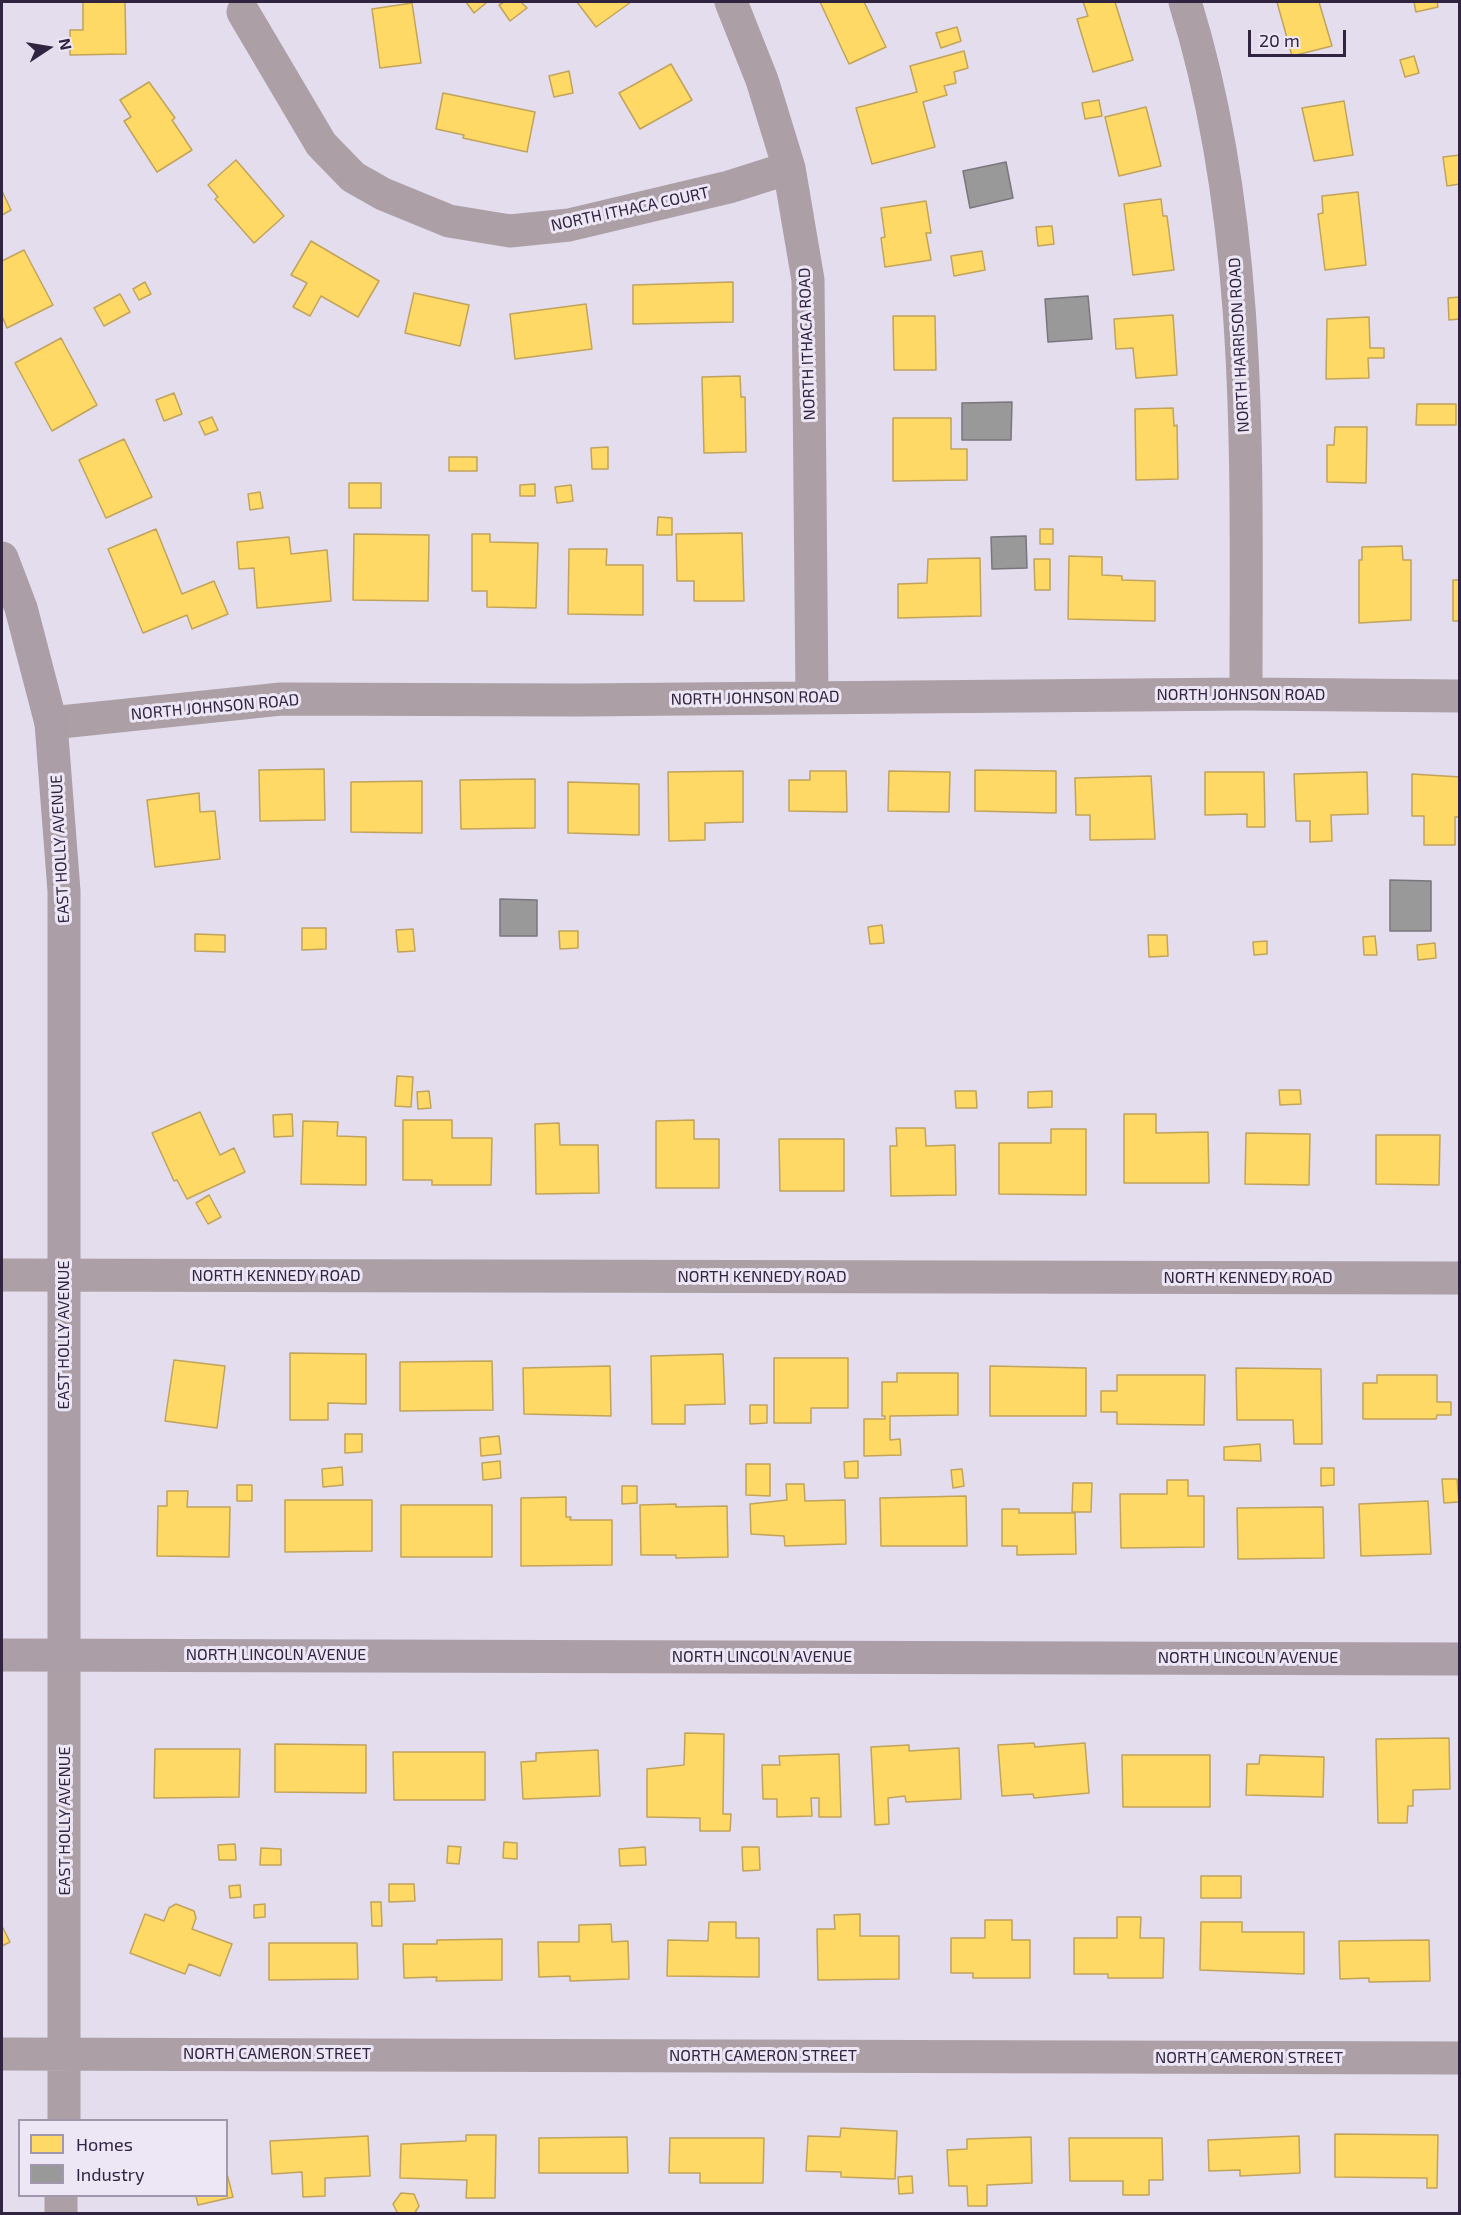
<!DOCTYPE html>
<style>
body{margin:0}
#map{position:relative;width:1461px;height:2215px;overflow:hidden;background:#e3dded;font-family:"Exo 2",sans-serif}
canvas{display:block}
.frame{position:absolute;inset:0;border:3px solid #302440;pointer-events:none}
.legend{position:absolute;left:18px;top:2119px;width:210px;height:78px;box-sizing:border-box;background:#ece6f5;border:2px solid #a198ad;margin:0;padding:8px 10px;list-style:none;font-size:18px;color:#302440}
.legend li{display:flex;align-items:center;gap:12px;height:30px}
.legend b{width:30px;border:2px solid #a198ad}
.north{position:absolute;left:18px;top:18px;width:60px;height:60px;-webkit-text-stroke:4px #ece6f5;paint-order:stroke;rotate:78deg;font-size:16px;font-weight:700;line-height:24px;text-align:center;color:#302440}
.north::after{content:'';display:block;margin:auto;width:21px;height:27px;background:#302440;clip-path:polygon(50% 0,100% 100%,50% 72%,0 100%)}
.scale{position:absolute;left:1248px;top:30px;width:98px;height:27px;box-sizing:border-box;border:3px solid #302440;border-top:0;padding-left:8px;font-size:18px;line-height:21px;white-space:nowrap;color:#302440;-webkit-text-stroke:4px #ece6f5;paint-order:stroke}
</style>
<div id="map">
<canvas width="1461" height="2215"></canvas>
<div class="frame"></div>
<ul class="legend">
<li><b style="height:16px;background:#ffd966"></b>Homes</li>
<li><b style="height:16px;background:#999"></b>Industry</li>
</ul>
<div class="north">N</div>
<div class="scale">20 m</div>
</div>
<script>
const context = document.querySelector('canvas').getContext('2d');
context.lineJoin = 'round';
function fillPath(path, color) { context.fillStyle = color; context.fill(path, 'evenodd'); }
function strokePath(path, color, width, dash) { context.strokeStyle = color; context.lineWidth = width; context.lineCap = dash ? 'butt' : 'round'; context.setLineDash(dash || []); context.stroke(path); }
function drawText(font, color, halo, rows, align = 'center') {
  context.font = font + ' "Exo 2",sans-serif'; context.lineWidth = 6; context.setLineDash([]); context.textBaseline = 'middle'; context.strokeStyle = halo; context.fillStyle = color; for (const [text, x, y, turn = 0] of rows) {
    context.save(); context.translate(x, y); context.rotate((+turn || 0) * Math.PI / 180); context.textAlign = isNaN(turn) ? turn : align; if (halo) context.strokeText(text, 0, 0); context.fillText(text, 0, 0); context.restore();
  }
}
const homes = new Path2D(`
 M 83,2 L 125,2 L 126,54 L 70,55 L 70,30 L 83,30 Z
 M 466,2 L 485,2 L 486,3 L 474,13 Z
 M 504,2 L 521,2 L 527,8 L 510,21 L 499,5 Z
 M 577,2 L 631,2 L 596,27 Z
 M 820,2 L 864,2 L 886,47 L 849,64 Z
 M 1083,2 L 1115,2 L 1133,60 L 1093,72 L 1077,19 L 1088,16 Z
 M 1277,2 L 1319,2 L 1332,46 L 1292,56 Z
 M 1414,2 L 1437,2 L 1438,7 L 1416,12 Z
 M 412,3 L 421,63 L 380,68 L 372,9 Z
 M 957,27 L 961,41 L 941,48 L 936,33 Z
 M 964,51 L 968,68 L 954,72 L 956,83 L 944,86 L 947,95 L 923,102 L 935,147 L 872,164 L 856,108 L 917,92 L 910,66 Z
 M 1414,56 L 1419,73 L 1405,77 L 1400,60 Z
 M 671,64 L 692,100 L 640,129 L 619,93 Z
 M 569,71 L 573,93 L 554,97 L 549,76 Z
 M 149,82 L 175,118 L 172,120 L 192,150 L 157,172 L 124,121 L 131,117 L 120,100 Z
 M 443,93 L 535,112 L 527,152 L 463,138 L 464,135 L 436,129 Z
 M 1099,100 L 1102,116 L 1085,119 L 1082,103 Z
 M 1344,101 L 1353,155 L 1314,161 L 1302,108 Z
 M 1146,107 L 1161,166 L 1119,176 L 1105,117 Z
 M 1460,155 L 1460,184 L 1447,186 L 1443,157 Z
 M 236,160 L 284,216 L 254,243 L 215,199 L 218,197 L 208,185 Z
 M 2,191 L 11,210 L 2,215 Z
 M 1358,192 L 1366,265 L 1325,270 L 1318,214 L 1323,213 L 1322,196 Z
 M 1161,199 L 1163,216 L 1167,216 L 1174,270 L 1133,275 L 1124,204 Z
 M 926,201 L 931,233 L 926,233 L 931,260 L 885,267 L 881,238 L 885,237 L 881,208 Z
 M 1052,226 L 1054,244 L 1038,246 L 1036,227 Z
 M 311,241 L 379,281 L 358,317 L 321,296 L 310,316 L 293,307 L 307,283 L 291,275 Z
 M 24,250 L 53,305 L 7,328 L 2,316 L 2,261 Z
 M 982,251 L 985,270 L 954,276 L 951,256 Z
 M 145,282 L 151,294 L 139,300 L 133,289 Z
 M 733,282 L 733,322 L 633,324 L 633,285 Z
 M 414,293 L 469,305 L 460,346 L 405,333 Z
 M 120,294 L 130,312 L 104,326 L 94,308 Z
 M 1460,297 L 1460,319 L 1449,320 L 1448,298 Z
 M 586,304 L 592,349 L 515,359 L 510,314 Z
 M 1173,315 L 1177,375 L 1136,378 L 1133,348 L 1116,349 L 1114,319 Z
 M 893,316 L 935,316 L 936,370 L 894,370 Z
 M 1369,317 L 1370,348 L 1384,348 L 1384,358 L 1368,358 L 1369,378 L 1326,379 L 1327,319 Z
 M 61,338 L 97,405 L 52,431 L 15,363 Z
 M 740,376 L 741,397 L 745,397 L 746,452 L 704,453 L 702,377 Z
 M 174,393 L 182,414 L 164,421 L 156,400 Z
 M 1417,404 L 1456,404 L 1456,425 L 1416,425 Z
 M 1173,408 L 1174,426 L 1177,425 L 1178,479 L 1136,480 L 1135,409 Z
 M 212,417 L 218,430 L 205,435 L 199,422 Z
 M 893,418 L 951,418 L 951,449 L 967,449 L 967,480 L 893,481 Z
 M 1335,427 L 1367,427 L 1366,483 L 1327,482 L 1327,445 L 1334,445 Z
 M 124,439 L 152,497 L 106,518 L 79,460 Z
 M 608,447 L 608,469 L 592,469 L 591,448 Z
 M 449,457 L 477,457 L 477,471 L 449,471 Z
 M 349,483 L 381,483 L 381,508 L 349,508 Z
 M 535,484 L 535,496 L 520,496 L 520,485 Z
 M 571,485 L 573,501 L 557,503 L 555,487 Z
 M 260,492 L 263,508 L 250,510 L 248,494 Z
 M 658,517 L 672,518 L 672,535 L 657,535 Z
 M 156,529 L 182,594 L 214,581 L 228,614 L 192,629 L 187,615 L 143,633 L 108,549 Z
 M 1040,529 L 1053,529 L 1053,544 L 1040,544 Z
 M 742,533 L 744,601 L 694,601 L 694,581 L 677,581 L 676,534 Z
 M 354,534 L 429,535 L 428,601 L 353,600 Z
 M 472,534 L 490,534 L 490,542 L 538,543 L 536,608 L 487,607 L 487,591 L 472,591 Z
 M 289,537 L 291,554 L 327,550 L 331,601 L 257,608 L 254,568 L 239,569 L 237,542 Z
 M 1402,546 L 1403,560 L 1411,560 L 1411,620 L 1359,623 L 1359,560 L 1362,560 L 1362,547 Z
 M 569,549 L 607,549 L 606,565 L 643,565 L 643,615 L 568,614 Z
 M 1069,556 L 1102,557 L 1102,575 L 1122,576 L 1122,580 L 1155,581 L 1155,621 L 1068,619 Z
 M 980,558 L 981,616 L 898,618 L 898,584 L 927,583 L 928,559 Z
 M 1034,559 L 1050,559 L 1050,590 L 1035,590 Z
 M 1453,580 L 1460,580 L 1460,621 L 1453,621 Z
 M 324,769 L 325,820 L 260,821 L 259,770 Z
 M 975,770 L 1056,771 L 1056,813 L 975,811 Z
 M 743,771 L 743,822 L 705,823 L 705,840 L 669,841 L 668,772 Z
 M 810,771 L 846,771 L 847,812 L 789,811 L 789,780 L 810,780 Z
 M 889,771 L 950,772 L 949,812 L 888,811 Z
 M 1205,772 L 1264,772 L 1265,827 L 1247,827 L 1247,814 L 1205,815 Z
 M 1367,772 L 1368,814 L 1331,815 L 1332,841 L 1310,842 L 1310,821 L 1296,821 L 1294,774 Z
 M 1412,774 L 1460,777 L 1460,817 L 1455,817 L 1455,845 L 1424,845 L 1424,816 L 1412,816 Z
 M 1151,776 L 1155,839 L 1090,840 L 1090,815 L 1076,815 L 1075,778 Z
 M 535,779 L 535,828 L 461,829 L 460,780 Z
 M 422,781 L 422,833 L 351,832 L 351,782 Z
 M 568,782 L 639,784 L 639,835 L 568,833 Z
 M 199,793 L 200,812 L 215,811 L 220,859 L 155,867 L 147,800 Z
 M 882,925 L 884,943 L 870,944 L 868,927 Z
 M 302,928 L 326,928 L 326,949 L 302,950 Z
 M 413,929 L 415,951 L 398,952 L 396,930 Z
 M 559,931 L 578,931 L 578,948 L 560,949 Z
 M 195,934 L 225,935 L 225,952 L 195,951 Z
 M 1148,935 L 1167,935 L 1168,956 L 1149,957 Z
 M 1375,936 L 1377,955 L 1364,955 L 1363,937 Z
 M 1267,941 L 1267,954 L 1254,955 L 1253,942 Z
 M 1435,943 L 1436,958 L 1418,960 L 1417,945 Z
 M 397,1076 L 413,1077 L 411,1107 L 395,1106 Z
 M 1279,1090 L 1300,1090 L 1301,1104 L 1280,1105 Z
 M 429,1091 L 431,1108 L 418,1109 L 417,1092 Z
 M 955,1091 L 976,1091 L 977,1108 L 956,1108 Z
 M 1052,1091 L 1052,1107 L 1028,1108 L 1028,1092 Z
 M 200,1112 L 220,1155 L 234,1148 L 245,1172 L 187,1199 L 177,1180 L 174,1181 L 152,1133 Z
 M 292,1114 L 293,1136 L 274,1137 L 273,1115 Z
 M 1124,1114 L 1156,1114 L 1156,1133 L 1208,1132 L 1209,1183 L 1124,1183 Z
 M 403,1120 L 452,1120 L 452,1138 L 492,1138 L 491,1185 L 432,1185 L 432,1180 L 403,1180 Z
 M 694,1120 L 694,1139 L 719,1139 L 719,1188 L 656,1188 L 656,1121 Z
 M 303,1121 L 338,1122 L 337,1136 L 366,1137 L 366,1185 L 301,1184 Z
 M 559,1123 L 560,1145 L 598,1145 L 599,1193 L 536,1194 L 535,1124 Z
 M 896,1128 L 925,1128 L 926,1146 L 955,1145 L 956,1195 L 891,1196 L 890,1146 L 897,1146 Z
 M 1051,1129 L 1086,1129 L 1086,1195 L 999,1194 L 999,1143 L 1051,1143 Z
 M 1246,1133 L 1310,1134 L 1309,1185 L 1245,1184 Z
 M 1376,1135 L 1440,1135 L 1439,1185 L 1376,1184 Z
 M 779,1139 L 844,1139 L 844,1191 L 780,1191 Z
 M 209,1195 L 221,1217 L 208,1224 L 196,1203 Z
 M 290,1353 L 366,1354 L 366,1404 L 328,1403 L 328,1420 L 290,1420 Z
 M 723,1354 L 725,1404 L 685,1405 L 685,1424 L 652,1424 L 651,1356 Z
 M 774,1358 L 848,1358 L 848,1408 L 811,1408 L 811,1423 L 774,1423 Z
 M 174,1360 L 225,1366 L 217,1428 L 165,1421 Z
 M 492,1361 L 493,1410 L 400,1411 L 400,1362 Z
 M 610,1366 L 611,1416 L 524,1414 L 523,1368 Z
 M 990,1366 L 1086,1368 L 1086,1416 L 990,1416 Z
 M 1236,1368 L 1321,1369 L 1322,1444 L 1294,1444 L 1293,1420 L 1237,1420 Z
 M 897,1373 L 958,1373 L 958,1415 L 890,1416 L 890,1440 L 900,1439 L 901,1455 L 864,1456 L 864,1419 L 885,1419 L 885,1416 L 882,1416 L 882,1382 L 897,1382 Z
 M 1117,1375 L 1205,1375 L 1204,1425 L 1117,1424 L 1117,1412 L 1101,1412 L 1101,1391 L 1117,1391 Z
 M 1377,1375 L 1437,1375 L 1437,1402 L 1451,1402 L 1451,1415 L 1437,1415 L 1436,1419 L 1363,1419 L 1363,1383 L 1377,1383 Z
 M 750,1405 L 767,1405 L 767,1423 L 750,1424 Z
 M 345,1434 L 362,1434 L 362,1452 L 345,1453 Z
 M 499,1436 L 501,1454 L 481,1456 L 480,1438 Z
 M 1260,1444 L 1261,1461 L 1224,1460 L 1224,1447 Z
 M 500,1461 L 501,1478 L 483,1480 L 482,1463 Z
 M 858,1461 L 858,1478 L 845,1478 L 844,1462 Z
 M 746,1464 L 770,1464 L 770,1496 L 746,1495 Z
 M 342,1467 L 343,1485 L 323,1487 L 322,1469 Z
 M 1321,1468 L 1334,1468 L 1334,1485 L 1321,1486 Z
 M 962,1469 L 964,1486 L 953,1488 L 951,1470 Z
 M 1442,1479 L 1457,1479 L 1459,1502 L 1444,1503 Z
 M 1167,1480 L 1188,1480 L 1188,1496 L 1204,1496 L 1204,1547 L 1121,1548 L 1120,1494 L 1167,1494 Z
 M 1073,1483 L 1092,1483 L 1091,1512 L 1072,1512 Z
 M 786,1484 L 804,1484 L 805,1501 L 845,1500 L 846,1544 L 785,1546 L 784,1536 L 751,1534 L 750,1504 L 787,1500 Z
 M 237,1485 L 252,1485 L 252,1501 L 237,1501 Z
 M 622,1486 L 637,1486 L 637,1503 L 622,1504 Z
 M 167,1491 L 188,1491 L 187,1507 L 230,1507 L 229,1557 L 157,1556 L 158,1506 L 167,1506 Z
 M 966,1496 L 967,1546 L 881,1546 L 880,1498 Z
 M 566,1497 L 566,1517 L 571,1517 L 570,1520 L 612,1520 L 612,1565 L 521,1566 L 521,1498 Z
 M 285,1500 L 372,1500 L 372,1551 L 285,1552 Z
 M 1428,1501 L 1431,1554 L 1361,1556 L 1359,1504 Z
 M 676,1504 L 676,1507 L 727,1506 L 728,1557 L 676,1558 L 676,1555 L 641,1555 L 640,1505 Z
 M 401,1505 L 492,1505 L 492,1557 L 401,1557 Z
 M 1323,1507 L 1324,1558 L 1238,1559 L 1237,1508 Z
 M 1002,1509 L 1019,1509 L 1019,1513 L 1075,1513 L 1076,1554 L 1017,1555 L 1017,1546 L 1002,1546 Z
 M 685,1733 L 724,1734 L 723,1814 L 731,1814 L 730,1831 L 700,1831 L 700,1818 L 647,1817 L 647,1769 L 684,1765 Z
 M 1449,1738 L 1450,1789 L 1413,1790 L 1413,1806 L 1408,1806 L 1407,1823 L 1378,1823 L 1376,1739 Z
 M 1034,1743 L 1035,1747 L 1085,1743 L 1089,1793 L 1034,1798 L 1033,1794 L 1002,1796 L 998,1745 Z
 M 275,1744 L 366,1745 L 366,1793 L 275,1792 Z
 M 909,1745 L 909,1751 L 959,1748 L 961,1799 L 906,1802 L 905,1796 L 888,1798 L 889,1824 L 875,1825 L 871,1747 Z
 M 155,1749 L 240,1749 L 239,1797 L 154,1798 Z
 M 598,1750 L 600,1796 L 523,1799 L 521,1762 L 536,1761 L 536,1753 Z
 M 393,1752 L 485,1752 L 485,1800 L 394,1800 Z
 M 839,1754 L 841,1817 L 819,1817 L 819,1798 L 811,1798 L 812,1816 L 777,1817 L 777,1799 L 763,1799 L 762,1765 L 780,1765 L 779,1756 Z
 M 1122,1755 L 1210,1755 L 1210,1807 L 1123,1807 Z
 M 1260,1755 L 1324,1757 L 1323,1797 L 1246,1795 L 1247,1764 L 1259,1764 Z
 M 504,1842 L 517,1843 L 517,1859 L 503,1858 Z
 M 235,1844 L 236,1860 L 219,1860 L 218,1845 Z
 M 448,1846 L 461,1847 L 459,1864 L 447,1863 Z
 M 645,1847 L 646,1865 L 620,1866 L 619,1849 Z
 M 742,1847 L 759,1847 L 760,1870 L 743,1871 Z
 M 261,1848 L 281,1849 L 281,1865 L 260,1865 Z
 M 1201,1876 L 1241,1876 L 1241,1898 L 1201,1898 Z
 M 389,1884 L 414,1884 L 415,1901 L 389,1902 Z
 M 240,1885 L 241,1897 L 230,1898 L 229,1886 Z
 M 371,1902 L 381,1902 L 382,1926 L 372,1926 Z
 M 176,1904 L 194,1911 L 196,1918 L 192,1929 L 232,1944 L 220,1976 L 189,1964 L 185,1974 L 130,1953 L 145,1914 L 164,1921 L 169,1908 Z
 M 265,1904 L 265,1917 L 254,1918 L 254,1905 Z
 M 860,1914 L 860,1936 L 899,1936 L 899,1979 L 818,1980 L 817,1929 L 835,1929 L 834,1915 Z
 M 1117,1917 L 1141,1917 L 1140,1938 L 1164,1938 L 1163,1978 L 1108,1978 L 1108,1974 L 1074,1974 L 1074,1938 L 1117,1938 Z
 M 985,1920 L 1012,1920 L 1012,1940 L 1030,1940 L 1030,1978 L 973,1978 L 973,1973 L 951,1973 L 951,1938 L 985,1938 Z
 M 709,1922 L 736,1922 L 736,1938 L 759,1938 L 759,1977 L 667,1976 L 668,1940 L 708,1941 Z
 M 1201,1922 L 1242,1922 L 1242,1932 L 1304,1932 L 1304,1974 L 1200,1970 Z
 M 611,1924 L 612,1942 L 628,1941 L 629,1979 L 570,1981 L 570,1976 L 539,1977 L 538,1942 L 579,1942 L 579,1925 Z
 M 2,1926 L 10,1942 L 2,1946 Z
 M 502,1939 L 502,1980 L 436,1981 L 437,1977 L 404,1978 L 403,1944 L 437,1944 L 437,1940 Z
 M 1429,1940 L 1430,1981 L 1369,1982 L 1369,1978 L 1340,1979 L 1339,1941 Z
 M 269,1943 L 357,1943 L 358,1979 L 269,1980 Z
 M 841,2128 L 897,2131 L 895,2179 L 841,2177 L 841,2172 L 806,2171 L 808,2136 L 840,2137 Z
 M 1335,2134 L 1438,2135 L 1437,2188 L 1427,2188 L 1427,2178 L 1335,2177 Z
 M 466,2135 L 496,2135 L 495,2198 L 466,2198 L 467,2180 L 400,2178 L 401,2144 L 466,2141 Z
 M 368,2136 L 370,2176 L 325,2178 L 325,2196 L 303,2197 L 302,2172 L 272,2174 L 270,2141 Z
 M 1299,2136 L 1300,2173 L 1240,2176 L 1240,2170 L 1209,2171 L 1208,2140 Z
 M 627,2137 L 628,2173 L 539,2173 L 539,2138 Z
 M 1031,2137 L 1032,2183 L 987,2185 L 987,2206 L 968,2206 L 967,2186 L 949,2186 L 947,2150 L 967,2149 L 967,2139 Z
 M 670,2138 L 764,2138 L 763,2183 L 700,2183 L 700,2173 L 669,2173 Z
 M 1069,2138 L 1162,2138 L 1163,2180 L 1149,2180 L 1149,2195 L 1123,2195 L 1123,2181 L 1070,2181 Z
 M 226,2170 L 233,2197 L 198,2205 L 196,2196 L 226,2196 Z
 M 912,2176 L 913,2193 L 899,2194 L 898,2177 Z
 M 401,2193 L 414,2194 L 419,2206 L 414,2214 L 398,2214 L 393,2204 Z`);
const industry = new Path2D(`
 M 1006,162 L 1013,198 L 970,208 L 963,171 Z
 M 1088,296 L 1092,339 L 1048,342 L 1045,299 Z
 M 1012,402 L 1011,440 L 962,440 L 962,403 Z
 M 1026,536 L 1027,568 L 992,569 L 991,537 Z
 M 1390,880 L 1431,881 L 1431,931 L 1390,931 Z
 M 500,899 L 537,900 L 537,936 L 500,936 Z`);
const street = new Path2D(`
 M 731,2 L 762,80 L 789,168 L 808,280 L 812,698
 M 1185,2 C 1254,223 1246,464 1246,694
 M 243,12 L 321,144 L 353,177 L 383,194 L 449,221 L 510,231 L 569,225 L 729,187 L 789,168
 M 51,723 L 281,699 L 577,700 L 1246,694 L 1460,696
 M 2,1275 L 1460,1278
 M 2,2054 L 1460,2058
 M 64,2120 L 64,1654
 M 61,2214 L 61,2196`);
const secondary = new Path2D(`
 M 2,558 L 21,608 L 51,723 L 64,891 L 64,1654
 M 2,1655 L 1460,1659`);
const streetNames = [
 ["NORTH ITHACA COURT",630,209,-12],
 ["NORTH ITHACA ROAD",807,344,-92],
 ["NORTH HARRISON ROAD",1239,345,-93],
 ["NORTH JOHNSON ROAD",1241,695],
 ["NORTH JOHNSON ROAD",755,698,-1],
 ["NORTH JOHNSON ROAD",215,707,-5],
 ["EAST HOLLY AVENUE",60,849,-93],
 ["NORTH KENNEDY ROAD",276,1276],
 ["NORTH KENNEDY ROAD",762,1277],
 ["NORTH KENNEDY ROAD",1248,1278],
 ["EAST HOLLY AVENUE",64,1335,-90],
 ["NORTH LINCOLN AVENUE",276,1655],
 ["NORTH LINCOLN AVENUE",762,1657],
 ["NORTH LINCOLN AVENUE",1248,1658],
 ["EAST HOLLY AVENUE",65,1821,-90],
 ["NORTH CAMERON STREET",277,2054],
 ["NORTH CAMERON STREET",763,2056],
 ["NORTH CAMERON STREET",1249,2058]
];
fillPath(homes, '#ffd966');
strokePath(homes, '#c1a35b', 1.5);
fillPath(industry, '#999');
strokePath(industry, '#7a767e', 1.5);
strokePath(street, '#ac9fa6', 33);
strokePath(secondary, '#ab9ea7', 33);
drawText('16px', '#302440', '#ece6f5', streetNames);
</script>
